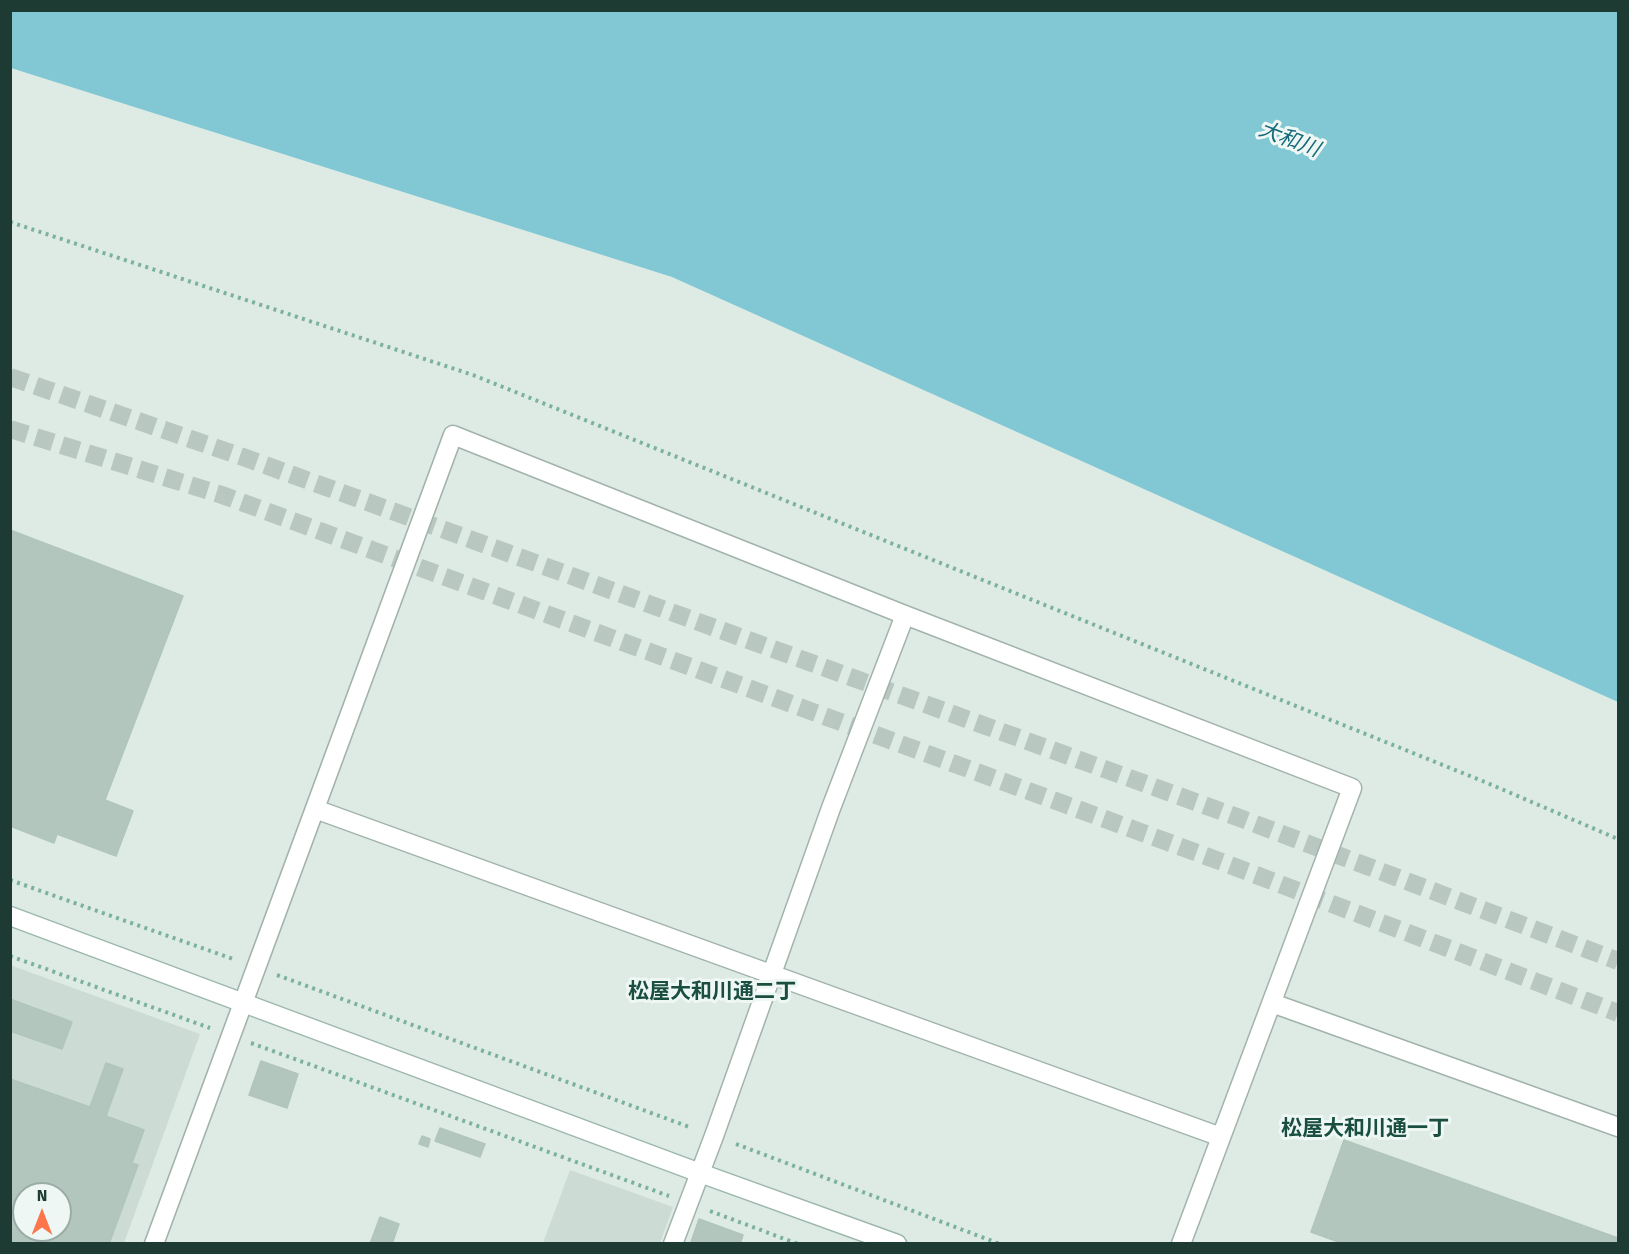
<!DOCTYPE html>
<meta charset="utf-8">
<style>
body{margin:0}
#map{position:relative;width:1629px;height:1254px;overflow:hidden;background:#deebe5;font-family:"Fira Sans",sans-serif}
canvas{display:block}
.frame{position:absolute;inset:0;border:12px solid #1e3b33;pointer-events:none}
.north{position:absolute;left:12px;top:1182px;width:60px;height:60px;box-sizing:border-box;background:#eef7f3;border:2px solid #9baca6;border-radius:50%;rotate:0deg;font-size:16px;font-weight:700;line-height:24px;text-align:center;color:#1e3b33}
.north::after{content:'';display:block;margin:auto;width:21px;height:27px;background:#fb764b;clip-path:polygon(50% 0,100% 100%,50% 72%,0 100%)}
</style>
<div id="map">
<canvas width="1629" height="1254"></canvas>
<div class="frame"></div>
<div class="north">N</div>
</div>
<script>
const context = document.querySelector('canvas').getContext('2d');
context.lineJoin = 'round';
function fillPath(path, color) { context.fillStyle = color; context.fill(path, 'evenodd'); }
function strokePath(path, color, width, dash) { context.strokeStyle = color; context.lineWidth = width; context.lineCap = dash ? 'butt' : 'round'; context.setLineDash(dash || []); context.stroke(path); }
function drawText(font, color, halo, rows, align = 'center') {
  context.font = font + ' "Fira Sans","Noto Sans JP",sans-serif'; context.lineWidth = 6; context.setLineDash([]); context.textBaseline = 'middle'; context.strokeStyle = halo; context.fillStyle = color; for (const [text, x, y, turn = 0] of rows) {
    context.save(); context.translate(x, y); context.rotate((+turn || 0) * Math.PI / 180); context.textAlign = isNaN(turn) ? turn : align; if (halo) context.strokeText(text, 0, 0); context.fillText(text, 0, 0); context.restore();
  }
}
const built = new Path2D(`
 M 10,965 L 200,1034 L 124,1243 L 11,1243 ZM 24,1194 L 60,1194 L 60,1230 L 24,1230 Z
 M 570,1170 L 673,1207 L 660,1243 L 543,1243 Z`);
const water = new Path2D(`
 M 11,10 L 1618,11 L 1618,702 L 672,277 L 11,68 Z`);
const building = new Path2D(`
 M 10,530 L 183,596 L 105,800 L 133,811 L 116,856 L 57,834 L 54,843 L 10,826 Z
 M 10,999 L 72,1022 L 62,1049 L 10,1031 Z
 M 261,1061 L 298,1074 L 287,1108 L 249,1095 Z
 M 106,1063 L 123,1069 L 106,1116 L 144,1130 L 132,1163 L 138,1165 L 109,1244 L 10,1244 L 10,1079 L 90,1107 ZM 24,1194 L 60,1194 L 60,1230 L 24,1230 Z
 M 440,1128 L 485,1144 L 480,1157 L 435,1141 Z
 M 422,1136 L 430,1139 L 428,1147 L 419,1144 Z
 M 1344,1140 L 1618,1238 L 1618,1244 L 1344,1244 L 1311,1232 Z
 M 380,1217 L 399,1224 L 392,1244 L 370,1244 Z
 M 699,1219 L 743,1235 L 740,1244 L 695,1244 L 691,1242 Z`);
const highwayTunnel = new Path2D(`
 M 10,377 L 243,457 L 1237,817 L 1618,961
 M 10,429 L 222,495 L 1222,862 L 1618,1013`);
const path = new Path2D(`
 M 10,222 L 473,375 L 1485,782 L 1618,839
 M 10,880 L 236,960
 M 10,956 L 210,1028
 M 277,975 L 692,1128
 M 251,1043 L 669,1196
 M 736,1144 L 1000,1244
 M 710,1211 L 798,1244`);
const street = new Path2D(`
 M 315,809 L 1221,1137
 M 1272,1003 L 1618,1127
 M 154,1244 L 453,435 L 905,615 L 1352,788 L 1181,1244
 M 673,1244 L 714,1136 L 831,808 L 905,615`);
const secondary = new Path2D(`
 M 10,916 L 700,1173 L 897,1244`);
const waterNames = [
 ["大和川",1289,140,21]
];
const neighbourhoodNames = [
 ["松屋大和川通二丁",712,992],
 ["松屋大和川通一丁",1365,1129]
];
fillPath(built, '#ccdbd4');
fillPath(water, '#81c8d4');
fillPath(building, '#b3c6be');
strokePath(building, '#b0c5bc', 1.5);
strokePath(highwayTunnel, '#b8c8c1', 18, [18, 9]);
strokePath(street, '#a1b3ac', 21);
strokePath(secondary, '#9cb7ad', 21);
strokePath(path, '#7cb1a0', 4, [3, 4.5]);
strokePath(street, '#fff', 18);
strokePath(secondary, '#fff', 18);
drawText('italic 21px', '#156a7b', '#eef7f3', waterNames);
drawText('bold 21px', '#194e41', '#eef7f3', neighbourhoodNames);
</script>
